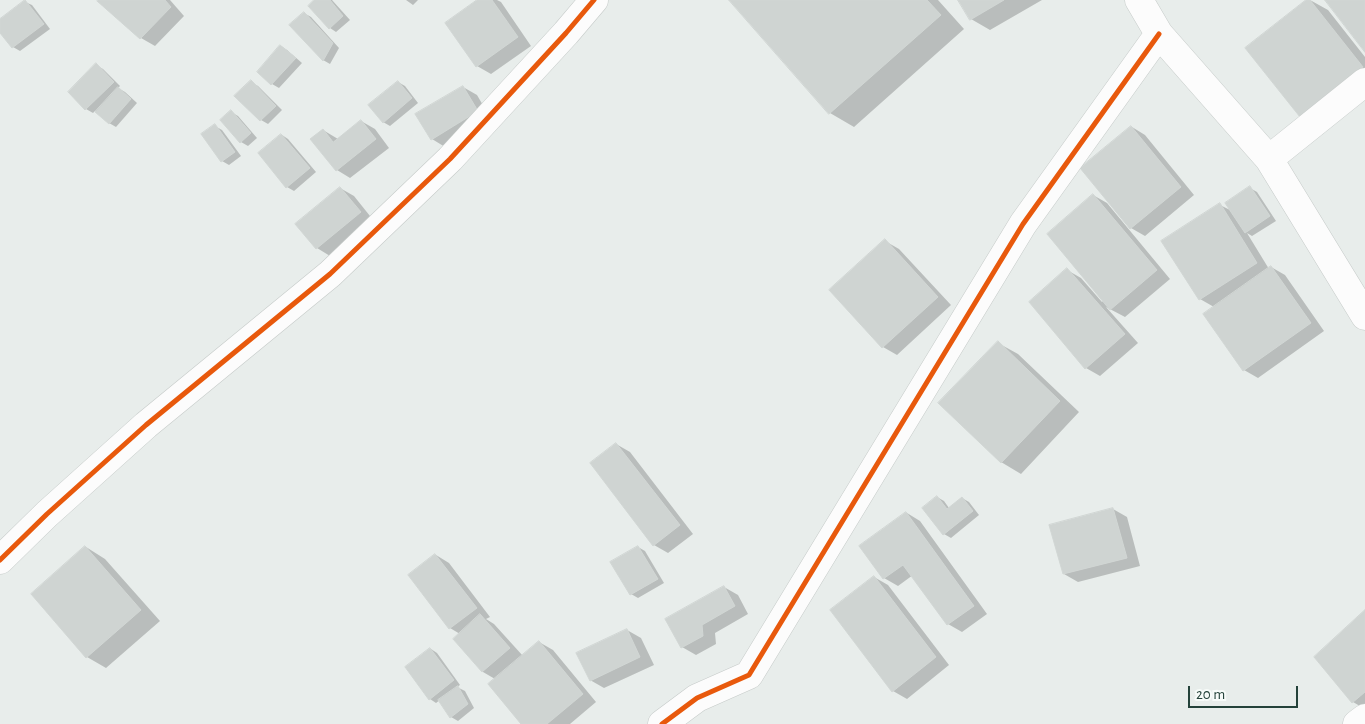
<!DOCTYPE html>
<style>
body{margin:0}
#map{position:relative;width:1365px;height:724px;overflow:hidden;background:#e8edeb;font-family:"Alegreya Sans",sans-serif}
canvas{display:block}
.scale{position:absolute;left:1188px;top:686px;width:110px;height:22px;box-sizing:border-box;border:2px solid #24423a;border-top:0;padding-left:6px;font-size:15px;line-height:18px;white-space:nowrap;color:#24423a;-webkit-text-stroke:4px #f7fbf9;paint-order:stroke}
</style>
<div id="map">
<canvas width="1365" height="724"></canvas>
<div class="scale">20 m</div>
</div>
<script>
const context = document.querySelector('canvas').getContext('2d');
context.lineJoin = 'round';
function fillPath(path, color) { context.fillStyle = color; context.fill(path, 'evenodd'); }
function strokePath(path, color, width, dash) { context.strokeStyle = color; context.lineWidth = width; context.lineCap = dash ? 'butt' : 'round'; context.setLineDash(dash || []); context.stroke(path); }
const shadow = new Path2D(`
 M 100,0 L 170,0 L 184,16 L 155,46 L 141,38 Z
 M 316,0 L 332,0 L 350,20 L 336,32 L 330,28 Z
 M 406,0 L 418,0 L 413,5 Z
 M 479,0 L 497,0 L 501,2 L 531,46 L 491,74 L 477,66 Z
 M 730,0 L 938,0 L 964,29 L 854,127 L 830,113 Z
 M 960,0 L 1042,0 L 990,30 L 971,19 Z
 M 1308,0 L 1310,0 L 1328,10 L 1365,57 L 1365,92 Z
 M 25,2 L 32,5 L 50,29 L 20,51 L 13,47 L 0,30 L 0,21 Z
 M 304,13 L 311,17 L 339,48 L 330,64 L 323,60 Z
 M 281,46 L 287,50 L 302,63 L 279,88 L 272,84 L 258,72 Z
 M 96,65 L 103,69 L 120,86 L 118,88 L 125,92 L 137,103 L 116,127 L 109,123 L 95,111 L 93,113 L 86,109 Z
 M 251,82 L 258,86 L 282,110 L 268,124 L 261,120 L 236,96 Z
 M 398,82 L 405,86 L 418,103 L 390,126 L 383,122 Z
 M 463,87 L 477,95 L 491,119 L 445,147 L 432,139 Z
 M 231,112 L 238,116 L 257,138 L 248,146 L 241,142 L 221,120 Z
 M 361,121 L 375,129 L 389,148 L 350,178 L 337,170 L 323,130 L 338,139 Z
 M 215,126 L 222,130 L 241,156 L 229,165 L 222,161 Z
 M 1132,127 L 1145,135 L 1194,195 L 1145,236 L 1131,228 Z
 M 282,135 L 288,139 L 316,172 L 294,191 L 287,187 Z
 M 340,188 L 354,196 L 374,221 L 330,256 L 317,248 Z
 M 1250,188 L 1257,192 L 1276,221 L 1252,236 L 1247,233 L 1269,269 L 1271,267 L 1285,275 L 1324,331 L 1258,378 L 1244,370 L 1214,307 L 1200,299 L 1220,205 L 1232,211 Z
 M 1093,195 L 1107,203 L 1170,279 L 1125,317 L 1106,307 L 1138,343 L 1100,376 L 1086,368 L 1067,270 L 1081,278 L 1102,302 L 1104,300 Z
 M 885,241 L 899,249 L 951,305 L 897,355 L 883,347 Z
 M 998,343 L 1018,354 L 1079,412 L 1021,474 L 1001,462 Z
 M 616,444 L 630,452 L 693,534 L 668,553 L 654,545 Z
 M 937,497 L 944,501 L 949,508 L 962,498 L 969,502 L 979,515 L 951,538 L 944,534 Z
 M 1113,509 L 1127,517 L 1140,566 L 1078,582 L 1064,574 Z
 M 907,513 L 920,521 L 987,614 L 962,632 L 948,624 L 913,575 L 898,586 L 884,578 L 861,546 Z
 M 86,547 L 105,559 L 160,621 L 106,668 L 87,657 Z
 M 638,547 L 645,551 L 664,583 L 638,598 L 631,594 Z
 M 436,555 L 449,563 L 490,617 L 486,619 L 494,624 L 523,656 L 539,642 L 553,650 L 596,702 L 570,724 L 523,724 L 495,679 L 483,672 L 454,639 L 460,634 L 450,628 L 410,575 Z
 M 874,577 L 888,585 L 949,665 L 907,699 L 893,691 Z
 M 724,587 L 738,595 L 748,614 L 715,633 L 716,644 L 696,655 L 682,647 Z
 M 1365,612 L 1365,709 L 1353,702 Z
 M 627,630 L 641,638 L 654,665 L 604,688 L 590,680 Z
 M 431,649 L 437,653 L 460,685 L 457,687 L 465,691 L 474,708 L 458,721 L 451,717 L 440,700 L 436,703 L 430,699 Z`);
const building = new Path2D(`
 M 25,0 L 44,24 L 12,48 L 0,33 L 0,19 Z
 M 98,0 L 165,0 L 171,7 L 140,39 L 97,1 Z
 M 314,0 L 330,0 L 343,16 L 329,29 L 308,6 Z
 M 477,0 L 492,0 L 518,37 L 476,67 L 445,23 Z
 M 729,0 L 927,0 L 941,15 L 829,114 Z
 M 958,0 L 1004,0 L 970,20 Z
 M 1306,0 L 1310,0 L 1363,67 L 1300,117 L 1245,48 Z
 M 1325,0 L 1365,0 L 1365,52 Z
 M 304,12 L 333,43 L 323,61 L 289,25 Z
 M 280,45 L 296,58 L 271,85 L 257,72 Z
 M 96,63 L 114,82 L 85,110 L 68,92 Z
 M 251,80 L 276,106 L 260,121 L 234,96 Z
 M 398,81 L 412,98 L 383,123 L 368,105 Z
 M 463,86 L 478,111 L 431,140 L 415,114 Z
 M 118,87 L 131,99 L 109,124 L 95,112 Z
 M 231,110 L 251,133 L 240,143 L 220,120 Z
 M 361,120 L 376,139 L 336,171 L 310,139 L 323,129 L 333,142 Z
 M 215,124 L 235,152 L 221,162 L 201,134 Z
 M 1131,126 L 1181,187 L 1130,229 L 1080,168 Z
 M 281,134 L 310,168 L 286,188 L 258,153 Z
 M 1250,186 L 1270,216 L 1245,233 L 1225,203 Z
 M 340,187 L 361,212 L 316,249 L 295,224 Z
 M 1093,194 L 1157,270 L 1110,310 L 1047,234 Z
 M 1220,203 L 1257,263 L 1199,300 L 1161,241 Z
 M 885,239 L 938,297 L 882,348 L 829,290 Z
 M 1271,266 L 1311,323 L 1243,371 L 1203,314 Z
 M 1067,268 L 1125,334 L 1085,369 L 1029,302 Z
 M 998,341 L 1060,401 L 1001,463 L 938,403 Z
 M 616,443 L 680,525 L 653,546 L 590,463 Z
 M 937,496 L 947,509 L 962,497 L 973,511 L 943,535 L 922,508 Z
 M 1113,508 L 1127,558 L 1063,574 L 1049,525 Z
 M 906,512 L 974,606 L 947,625 L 903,565 L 883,579 L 859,546 Z
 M 85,546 L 141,610 L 86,658 L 31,594 Z
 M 638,546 L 658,579 L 630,595 L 610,562 Z
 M 435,554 L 477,608 L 449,629 L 408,575 Z
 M 874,576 L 936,657 L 892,692 L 830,610 Z
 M 724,586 L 735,606 L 702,625 L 703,636 L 681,648 L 665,619 Z
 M 1365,610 L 1365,692 L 1352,703 L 1314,657 Z
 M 480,614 L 510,648 L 482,672 L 453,639 Z
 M 627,629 L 640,657 L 590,681 L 576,653 Z
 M 539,641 L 583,694 L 547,724 L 521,724 L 488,684 Z
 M 430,648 L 454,680 L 429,700 L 405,667 Z
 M 458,686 L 468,704 L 450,718 L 438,700 Z`);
const minor = new Path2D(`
 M 1139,0 L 1159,34 L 1269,159 L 1365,316
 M 1269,159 L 1365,82
 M 0,560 L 47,514 L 146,425 L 330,274 L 450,159 L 566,33 L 594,0
 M 662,724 L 697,698 L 749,675 L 1023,224 L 1159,34
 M 1357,724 L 1365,718`);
const cycleway = new Path2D(`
 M 0,560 L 47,514 L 146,425 L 330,274 L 450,159 L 566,33 L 594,0
 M 662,724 L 697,698 L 749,675 L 1023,224 L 1159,34`);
fillPath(shadow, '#0003');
fillPath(building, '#cfd4d2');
strokePath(building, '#d1d6d4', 1);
strokePath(minor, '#c5cac8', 29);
strokePath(minor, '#fcfcfc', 28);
strokePath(cycleway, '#e8590c', 5);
</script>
